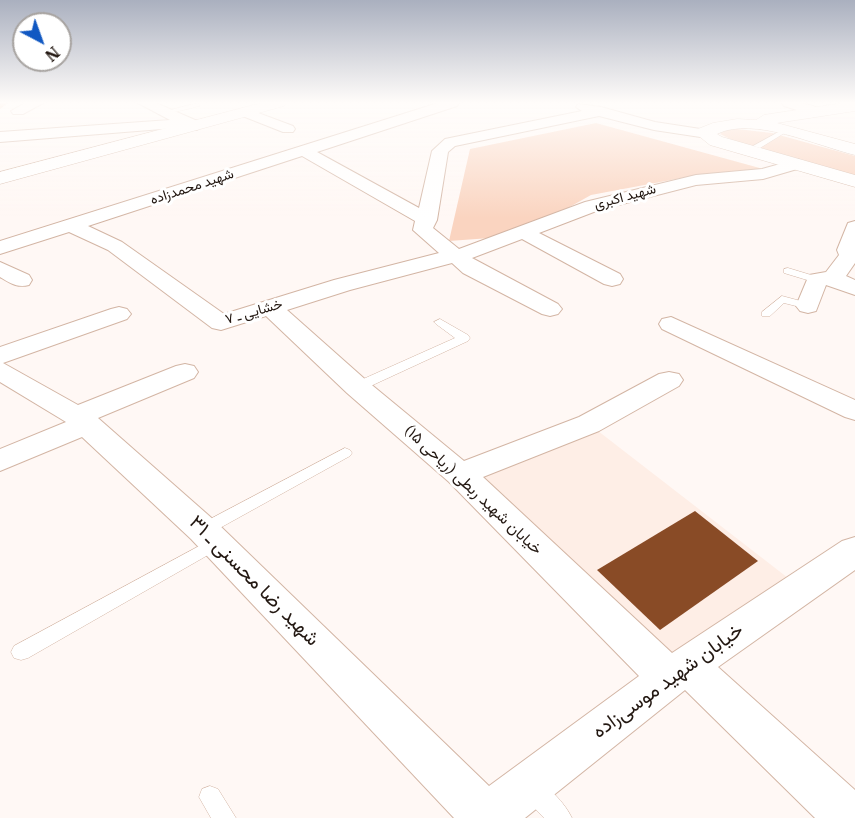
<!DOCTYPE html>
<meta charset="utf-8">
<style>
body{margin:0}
#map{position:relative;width:855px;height:818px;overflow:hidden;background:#fff8f5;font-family:"IBM Plex Serif",serif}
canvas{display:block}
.north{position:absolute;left:12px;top:12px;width:60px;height:60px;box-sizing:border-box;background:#fff;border:2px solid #a7a3a0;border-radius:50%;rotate:139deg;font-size:16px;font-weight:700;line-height:24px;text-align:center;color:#231812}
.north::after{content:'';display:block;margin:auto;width:21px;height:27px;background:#1158c2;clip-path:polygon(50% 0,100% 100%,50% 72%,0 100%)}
</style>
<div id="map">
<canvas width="855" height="818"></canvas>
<div class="north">N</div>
</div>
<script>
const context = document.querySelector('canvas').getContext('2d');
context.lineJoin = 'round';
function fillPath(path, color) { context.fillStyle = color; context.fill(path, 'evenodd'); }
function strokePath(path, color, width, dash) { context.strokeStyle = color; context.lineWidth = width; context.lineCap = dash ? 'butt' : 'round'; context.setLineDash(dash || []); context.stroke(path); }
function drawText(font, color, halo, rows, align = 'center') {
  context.font = font + ' "IBM Plex Serif",Vazirmatn,serif'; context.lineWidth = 6; context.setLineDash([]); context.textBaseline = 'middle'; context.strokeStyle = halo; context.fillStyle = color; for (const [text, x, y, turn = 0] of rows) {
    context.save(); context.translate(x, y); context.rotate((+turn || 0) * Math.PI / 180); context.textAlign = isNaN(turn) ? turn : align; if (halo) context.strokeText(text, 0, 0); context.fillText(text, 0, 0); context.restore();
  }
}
const built = new Path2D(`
 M 589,424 L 801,588 L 669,678 L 460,474 Z`);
const green = new Path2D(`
 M 596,123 L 767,170 L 703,174 L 591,195 L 518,236 L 449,241 L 470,149 Z
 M 737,129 L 772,133 L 855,156 L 855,176 L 732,140 L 720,134 L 725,130 Z`);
const canal = new Path2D(`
 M 0,103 L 8,103 L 0,109 Z`);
const building = new Path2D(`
 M 695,511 L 758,561 L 660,630 L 597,570 Z`);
const service = new Path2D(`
 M 198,103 L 200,106 L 166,114 L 163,112 Z
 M 784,129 L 786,132 L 760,148 L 753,146 Z
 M 788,268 L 821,278 L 822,280 L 817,283 L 784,273 L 784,269 Z
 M 782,296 L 812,304 L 814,306 L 808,309 L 784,303 L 770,316 L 762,316 L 762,312 Z
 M 440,319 L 468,335 L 470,338 L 468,341 L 362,390 L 352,390 L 351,387 L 352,384 L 455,338 L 436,324 L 434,322 Z
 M 345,448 L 350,450 L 352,453 L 350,456 L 209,534 L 203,536 L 197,534 L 195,530 L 197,526 Z
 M 216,537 L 222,539 L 224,543 L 222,547 L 28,658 L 21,660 L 14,658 L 11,652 L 14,646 Z
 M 532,778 C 547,784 565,803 572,818 L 544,818 L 524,797 L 521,789 L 524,781 Z
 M 210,786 L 218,789 L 236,818 L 211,818 L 199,797 L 202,789 Z`);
const minor = new Path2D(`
 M 25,103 L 43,103 L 23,114 L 13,114 L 11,111 Z
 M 138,103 L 156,103 L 202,123 L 204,126 L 197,130 L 187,127 L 0,142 L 0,132 L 170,120 Z
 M 438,103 L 459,103 L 457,106 L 317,152 L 419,208 L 432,151 L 445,139 L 582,111 L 576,107 L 578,104 L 601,107 L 655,122 L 707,130 L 714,134 L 707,138 L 654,130 L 599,116 L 455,146 L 448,152 L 437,220 L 433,228 L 459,249 L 585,202 L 696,175 L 762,169 L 798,159 L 806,164 L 804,167 L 763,179 L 696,185 L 599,210 L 539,233 L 620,274 L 623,279 L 620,284 L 612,286 L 604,284 L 522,239 L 472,258 L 558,304 L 562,309 L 558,314 L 550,316 L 542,314 L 463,273 L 452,263 L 350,290 L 287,310 L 367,381 L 464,461 L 579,417 L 659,374 L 669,372 L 679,374 L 683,380 L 679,386 L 599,431 L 483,477 L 672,653 L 842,541 L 855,537 L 855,570 L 718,667 L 855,790 L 855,818 L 815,818 L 685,690 L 525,818 L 454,818 L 191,539 L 82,437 L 0,471 L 0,449 L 66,422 L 0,382 L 0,347 L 111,309 L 119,307 L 127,309 L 131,314 L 127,319 L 3,363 L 78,405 L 176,366 L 185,364 L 194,366 L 198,372 L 194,378 L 98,418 L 215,521 L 489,786 L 639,676 L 449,482 L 347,393 L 266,316 L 221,330 L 212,328 L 108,250 L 69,232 L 0,254 L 0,241 ZM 302,156 L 415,221 L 413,230 L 439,253 L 334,280 L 224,314 L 122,242 L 88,226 Z
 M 782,103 C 796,103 812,102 823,112 L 816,116 L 784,106 Z
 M 245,108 L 293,126 L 295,129 L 293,132 L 283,132 L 240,115 L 238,112 L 240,109 Z
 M 855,221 L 855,263 L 846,276 L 855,280 L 855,295 L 826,285 L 816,311 L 808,313 L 800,311 L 796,306 L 809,275 L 826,272 L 839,255 L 837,250 L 848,223 Z
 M 0,262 L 29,275 L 32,280 L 29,285 C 17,288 10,283 0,277 Z
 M 671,317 L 855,400 L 855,420 L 845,417 L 662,329 L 659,324 L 662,319 Z`);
const tertiary = new Path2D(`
 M 261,103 L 287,103 L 284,106 L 0,184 L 0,172 Z
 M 843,103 L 855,103 L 855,111 L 777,123 L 855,144 L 855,155 C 817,146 754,116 717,134 L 722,137 L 855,175 L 855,187 L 710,145 L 695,133 L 698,129 L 713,123 L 737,119 L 756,120 L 764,115 Z`);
const farStreetnames = [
 ["شهید محمدزاده",192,187,-18],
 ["شهید اکبری",625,197,-15],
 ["خشایی ـ ۷",254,312,-16]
];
const streetNames = [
 ["خیابان شهید ربطی (ریاحی ۱۵)",473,490,43]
];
const nearStreetnames = [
 ["شهید رضا محسنی ـ ۳۱",254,581,45],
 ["خیابان شهید موسی‌زاده",668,681,-36]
];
fillPath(built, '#feeee6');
fillPath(green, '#fad4c0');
fillPath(canal, '#eea982');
fillPath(building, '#894b26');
strokePath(service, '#d3b5a4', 1);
strokePath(minor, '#d3b5a4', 2);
strokePath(tertiary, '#d3b5a4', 1);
fillPath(service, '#fff');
fillPath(minor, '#fff');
fillPath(tertiary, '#fff');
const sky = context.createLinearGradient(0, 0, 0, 218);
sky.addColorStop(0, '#aab0bf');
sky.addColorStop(0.47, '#fffcfa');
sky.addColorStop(1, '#fffcfa00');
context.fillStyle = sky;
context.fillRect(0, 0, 855, 218);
drawText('14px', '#231812', '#fff', farStreetnames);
drawText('16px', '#231812', '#fff', streetNames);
drawText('20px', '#231812', '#fff', nearStreetnames);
</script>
